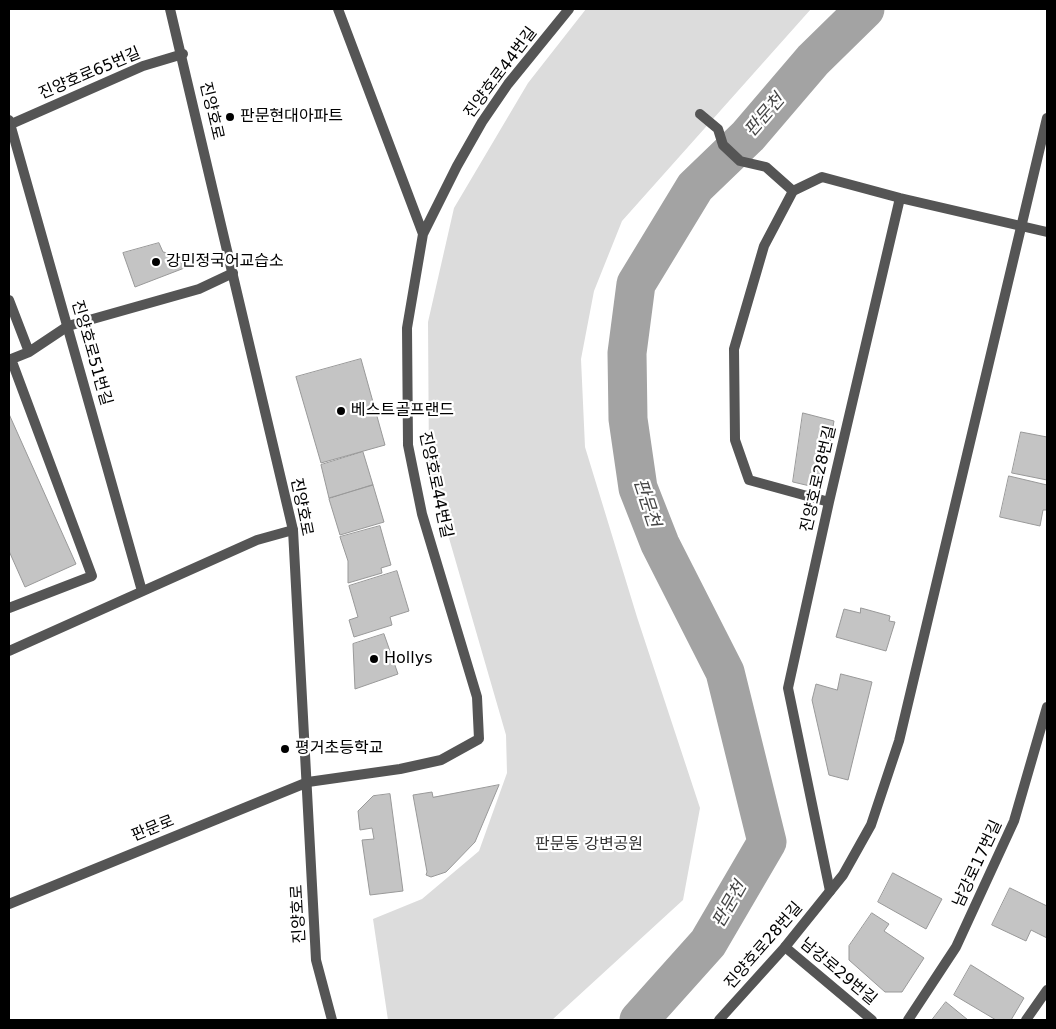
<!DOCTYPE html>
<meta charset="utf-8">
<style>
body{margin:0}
#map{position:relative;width:1056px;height:1029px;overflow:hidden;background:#fff;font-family:"DejaVu Sans",sans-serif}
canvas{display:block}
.frame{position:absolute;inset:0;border:10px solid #000;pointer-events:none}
</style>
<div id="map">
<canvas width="1056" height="1029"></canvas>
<div class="frame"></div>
</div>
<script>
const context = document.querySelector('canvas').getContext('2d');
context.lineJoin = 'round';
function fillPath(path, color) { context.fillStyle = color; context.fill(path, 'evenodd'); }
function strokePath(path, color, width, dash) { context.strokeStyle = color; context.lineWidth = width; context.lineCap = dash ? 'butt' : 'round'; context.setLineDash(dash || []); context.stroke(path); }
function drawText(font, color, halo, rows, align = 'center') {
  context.font = font + ' "DejaVu Sans","Noto Sans KR",sans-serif'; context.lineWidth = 4.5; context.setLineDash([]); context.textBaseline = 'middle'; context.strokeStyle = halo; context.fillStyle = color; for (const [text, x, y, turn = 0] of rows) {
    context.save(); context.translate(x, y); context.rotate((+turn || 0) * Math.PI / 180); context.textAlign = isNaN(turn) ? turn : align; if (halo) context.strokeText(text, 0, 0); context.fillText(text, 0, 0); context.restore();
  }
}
const green = new Path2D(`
 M 586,9 L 811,9 L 622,221 L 594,291 L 581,359 L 585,447 L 637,617 L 700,808 L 683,900 L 552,1020 L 388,1020 L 373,919 L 422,899 L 479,851 L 507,773 L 506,735 L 429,469 L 428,322 L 454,208 L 528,83 Z`);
const river = new Path2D(`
 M 639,1020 L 708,943 L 767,842 L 725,672 L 660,544 L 638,488 L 628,419 L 627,353 L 636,284 L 695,187 L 748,136 L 813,60 L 865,9`);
const building = new Path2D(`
 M 159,243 L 163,252 L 183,256 L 187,267 L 135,287 L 123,253 Z
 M 361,359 L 385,445 L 321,463 L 296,377 Z
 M 803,413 L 834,421 L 824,476 L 810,486 L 793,482 Z
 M 9,414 L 76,564 L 25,587 L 9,551 Z
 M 1021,432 L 1047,437 L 1047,480 L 1012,473 Z
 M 363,452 L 373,485 L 329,498 L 321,465 Z
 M 1009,476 L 1047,485 L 1047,510 L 1043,510 L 1040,526 L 1000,517 Z
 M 373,485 L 384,522 L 340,535 L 329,499 Z
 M 380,526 L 391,565 L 381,568 L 382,573 L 348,583 L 348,561 L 340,537 Z
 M 397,571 L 409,611 L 390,617 L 392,625 L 354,637 L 349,620 L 358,617 L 349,586 Z
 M 861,608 L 890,616 L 889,621 L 895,622 L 886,651 L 836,637 L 844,609 L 860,613 Z
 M 384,634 L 398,674 L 355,689 L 353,644 Z
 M 841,674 L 872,682 L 848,780 L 829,775 L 812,700 L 816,684 L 837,690 Z
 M 499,785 L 475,842 L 446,872 L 431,877 L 426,875 L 427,872 L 413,795 L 432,792 L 433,797 Z
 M 390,794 L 403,891 L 370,895 L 362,840 L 374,839 L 372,828 L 360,830 L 358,811 L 373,796 Z
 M 893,873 L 942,899 L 926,929 L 878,902 Z
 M 1010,888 L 1047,906 L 1047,938 L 1031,930 L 1026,941 L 992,925 Z
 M 872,913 L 889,924 L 884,931 L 924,958 L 902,992 L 885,992 L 849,960 L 849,946 Z
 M 971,965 L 1024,998 L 1011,1020 L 996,1020 L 954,995 Z
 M 946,1002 L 968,1020 L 932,1020 Z`);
const service = new Path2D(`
 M 9,300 L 29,352
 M 9,360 L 29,352 L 68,326 L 199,289 L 233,273
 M 9,608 L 92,576 L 11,359`);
const pedestrian = new Path2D(`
 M 700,114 L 718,129 L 723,145 L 740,161 L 766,167 L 793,191`);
const minor = new Path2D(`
 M 338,9 L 423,234
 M 9,120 L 142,591
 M 9,125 L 143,66 L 183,54
 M 829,502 L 749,480 L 735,440 L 734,349 L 764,246 L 793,191 L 822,177 L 900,198 L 1047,232
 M 9,651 L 257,540 L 293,530
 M 308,782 L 400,769 L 441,760 L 479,739 L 477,697 L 422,514 L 408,445 L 407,328 L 423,234 L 457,166 L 482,122 L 508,84 L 569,9
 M 830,891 L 788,688 L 829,502 L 900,198
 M 785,947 L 872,1020
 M 908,1020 L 956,947 L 1014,821 L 1047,707
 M 1026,1020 L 1047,990`);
const tertiary = new Path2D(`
 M 170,9 L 293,530 L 316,960 L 332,1020
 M 9,904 L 308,782
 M 719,1020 L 785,947 L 843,875 L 871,825 L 899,741 L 1047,118`);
const markers = [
 [230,117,5,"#000"],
 [156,262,5,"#000"],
 [341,411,5,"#000"],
 [374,659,5,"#000"],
 [285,749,5,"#000"]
];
const streetNames = [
 ["진양호로44번길",501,73,-53],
 ["진양호로65번길",90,74,-23],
 ["진양호로",211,111,77],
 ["진양호로51번길",91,353,74],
 ["진양호로28번길",819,479,-77],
 ["진양호로44번길",435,485,78],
 ["진양호로",301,507,79],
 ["판문로",153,829,-22],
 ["남강로17번길",978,864,-65],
 ["진양호로",299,914,-93],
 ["진양호로28번길",764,946,-49],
 ["남강로29번길",838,972,40]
];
const poiNames = [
 ["판문현대아파트",240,117],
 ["강민정국어교습소",166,262],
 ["베스트골프랜드",351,411],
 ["Hollys",384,659],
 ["평거초등학교",295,749]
];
const parkNames = [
 ["판문동 강변공원",589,845]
];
const waterNames = [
 ["판문천",765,116,-49],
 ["판문천",646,503,72],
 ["판문천",730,905,-60]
];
fillPath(green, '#dcdcdc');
strokePath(river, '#a3a3a3', 39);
fillPath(building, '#c4c4c4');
strokePath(building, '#999', 1);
strokePath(service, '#555', 10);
strokePath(pedestrian, '#555', 10);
strokePath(minor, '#555', 10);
strokePath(tertiary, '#555', 10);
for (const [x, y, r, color] of markers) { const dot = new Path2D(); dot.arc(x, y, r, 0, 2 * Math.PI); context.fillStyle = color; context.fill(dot); strokePath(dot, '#fff', 2); }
drawText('16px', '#000', '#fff', streetNames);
drawText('16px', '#000', '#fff', poiNames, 'left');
drawText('16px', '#333', '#fff', parkNames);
drawText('italic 18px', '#444', '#fff', waterNames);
</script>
